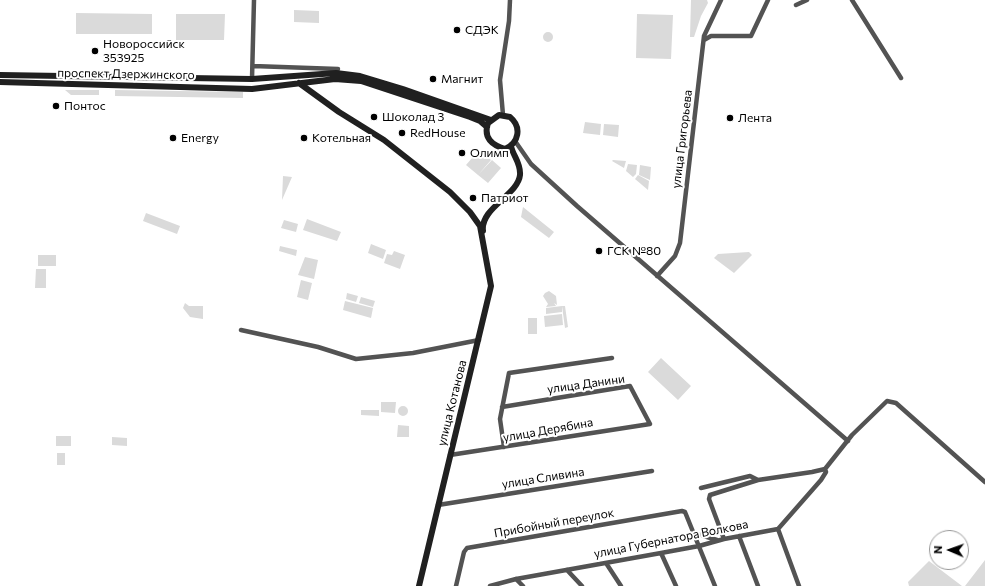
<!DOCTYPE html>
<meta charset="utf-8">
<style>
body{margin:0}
#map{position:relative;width:985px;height:586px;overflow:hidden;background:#fff;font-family:Commissioner,sans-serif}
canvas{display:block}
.north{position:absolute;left:929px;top:530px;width:40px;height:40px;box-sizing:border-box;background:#fff;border:1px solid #999;border-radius:50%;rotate:272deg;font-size:11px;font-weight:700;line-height:16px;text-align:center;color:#000}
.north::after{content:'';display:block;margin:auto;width:14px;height:18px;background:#000;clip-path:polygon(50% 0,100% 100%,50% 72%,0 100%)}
</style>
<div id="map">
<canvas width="985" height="586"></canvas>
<div class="north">N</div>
</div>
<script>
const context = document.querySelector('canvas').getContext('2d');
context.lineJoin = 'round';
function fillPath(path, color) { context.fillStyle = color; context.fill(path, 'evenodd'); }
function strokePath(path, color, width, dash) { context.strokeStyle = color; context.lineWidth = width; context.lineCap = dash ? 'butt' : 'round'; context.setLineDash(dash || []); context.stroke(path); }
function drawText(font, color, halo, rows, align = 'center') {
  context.font = font + ' Commissioner,sans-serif'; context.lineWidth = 4; context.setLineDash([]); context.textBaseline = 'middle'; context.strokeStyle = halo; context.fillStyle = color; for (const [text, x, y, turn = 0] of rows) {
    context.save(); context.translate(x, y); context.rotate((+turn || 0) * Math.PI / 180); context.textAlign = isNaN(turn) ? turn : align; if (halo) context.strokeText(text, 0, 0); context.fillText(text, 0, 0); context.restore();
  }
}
const green = new Path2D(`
 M 691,0 L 707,0 L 708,3 L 701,16 L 694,37 L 690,37 Z
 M 294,10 L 319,11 L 319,23 L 294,22 Z
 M 76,13 L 152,14 L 152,34 L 76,34 Z
 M 176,14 L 225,14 L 224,40 L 176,40 Z
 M 637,14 L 673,15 L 671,59 L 636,58 Z
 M543 37a5 5 0 1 1 10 0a5 5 0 1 1-10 0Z
 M 65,90 L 99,90 L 99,95 L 71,95 Z
 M 115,90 L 243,92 L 243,98 L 115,96 Z
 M 585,122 L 601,124 L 600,135 L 583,133 Z
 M 604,124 L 619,125 L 618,137 L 603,135 Z
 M 479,150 L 491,160 L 478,175 L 466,165 Z
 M 492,160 L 501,168 L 488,183 L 478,175 Z
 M 613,160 L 626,161 L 624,168 L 612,161 Z
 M 628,164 L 637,165 L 636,174 L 633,177 L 626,171 Z
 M 640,165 L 651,167 L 650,180 L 639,175 Z
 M 638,175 L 649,181 L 648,190 L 635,179 Z
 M 283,176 L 292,177 L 282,200 Z
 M 523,207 L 554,232 L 549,238 L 521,217 Z
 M 146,213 L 180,226 L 177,234 L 143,221 Z
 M 307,219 L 341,232 L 337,241 L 303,230 Z
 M 284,220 L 298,224 L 296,232 L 281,228 Z
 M 371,244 L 386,250 L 383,259 L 368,253 Z
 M 280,246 L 297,250 L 296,256 L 279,251 Z
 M 394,251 L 405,255 L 400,269 L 384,263 L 387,254 L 392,255 Z
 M 749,252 L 752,255 L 734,273 L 714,258 L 718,254 Z
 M 38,255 L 56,255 L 56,266 L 38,266 Z
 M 305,257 L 318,260 L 314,279 L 298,275 Z
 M 36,269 L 46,269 L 46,288 L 35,288 Z
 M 301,280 L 312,283 L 308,300 L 297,297 Z
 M 549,291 L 556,296 L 557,305 L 554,303 L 556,306 L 546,307 L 548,304 L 543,296 L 545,293 Z
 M 347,293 L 358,296 L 356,302 L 346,299 Z
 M 361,297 L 375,301 L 373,307 L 359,303 Z
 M 345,301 L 373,308 L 371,318 L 343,310 Z
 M 185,303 L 189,306 L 203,306 L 203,319 L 190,317 L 183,308 Z
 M 562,306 L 565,306 L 568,327 L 565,328 Z
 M 562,306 L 562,312 L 546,314 L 546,308 Z
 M 562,314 L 563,325 L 545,327 L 544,316 Z
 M 528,318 L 537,318 L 537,334 L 528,334 Z
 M 661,358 L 691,386 L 678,400 L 648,372 Z
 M 381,402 L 396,402 L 395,413 L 381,412 Z
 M398 411a5 5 0 1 1 10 0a5 5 0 1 1-10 0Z
 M 361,410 L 379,410 L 379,416 L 361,415 Z
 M 398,425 L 409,426 L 409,437 L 397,437 Z
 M 56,436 L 71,436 L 71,446 L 56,446 Z
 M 112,437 L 127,438 L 127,446 L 112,445 Z
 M 57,453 L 65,453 L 65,465 L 57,465 Z
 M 985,560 L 985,586 L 965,586 Z
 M 929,561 L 962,586 L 909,586 L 908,582 Z`);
const street = new Path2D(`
 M 852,0 L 901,78
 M 796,5 L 807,0
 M 704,40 L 711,36 L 751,36 L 768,0
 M 253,66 L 338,69
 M 252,79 L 254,0
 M 503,115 L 500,80 L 509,21 L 510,0
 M 515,141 L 531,164 L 577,206 L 848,441
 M 657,276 L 675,256 L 680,243 L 704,36 L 721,0
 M 241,330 L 318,347 L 356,359 L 413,353 L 479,340
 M 504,447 L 500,419 L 509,373 L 612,358
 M 450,455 L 650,424 L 630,386 L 502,407
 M 701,488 L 750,476 L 758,480 L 812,472 L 825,469
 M 438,505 L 652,471
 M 778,529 L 799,586
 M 694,533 L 717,540
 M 739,536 L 758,586
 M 724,539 L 709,499 L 710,495 L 758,480
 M 661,553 L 676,586
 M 606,563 L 621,586
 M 567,570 L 582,586
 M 516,579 L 523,586
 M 456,586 L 464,552 L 467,548 L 682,511 L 685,512 L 715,586
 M 490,586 L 516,579 L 661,553 L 699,546 L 724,539 L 778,529 L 821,480 L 826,472 L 825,469 L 852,435 L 887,401 L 896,403 L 985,482`);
const secondary = new Path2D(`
 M 0,75 L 252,79 L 336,73 L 360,76 L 403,89 L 491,120
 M 0,82 L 252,89 L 335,79 L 361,81 L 470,117 L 480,121 L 487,127
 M 299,83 L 339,112 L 384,140 L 450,192 L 470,212 L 480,226 L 491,286 L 419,586
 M 499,115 L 510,117 C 522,127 519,143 505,149 C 492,145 483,138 488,123 Z
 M 483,231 C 480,208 518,195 520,175 C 521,163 513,156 511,146`);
const markers = [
 [457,30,4,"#000"],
 [95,51,4,"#000"],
 [433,79,4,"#000"],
 [56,106,4,"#000"],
 [374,117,4,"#000"],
 [730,118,4,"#000"],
 [402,133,4,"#000"],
 [173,138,4,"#000"],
 [304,138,4,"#000"],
 [462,153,4,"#000"],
 [473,198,4,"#000"],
 [599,251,4,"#000"]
];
const poiNames = [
 ["СДЭК",465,30],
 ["Новороссийск",103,44],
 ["353925",103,58],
 ["Магнит",441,79],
 ["Понтос",64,106],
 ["Шоколад 3",382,117],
 ["Лента",738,118],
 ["RedHouse",410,133],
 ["Energy",181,138],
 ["Котельная",312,138],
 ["Олимп",470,153],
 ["Патриот",481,198],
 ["ГСК №80",607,251]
];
const streetNames = [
 ["проспект Дзержинского",126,74,1],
 ["улица Григорьева",682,139,-83],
 ["улица Данини",586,384,-8],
 ["улица Котанова",452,403,-76],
 ["улица Дерябина",548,430,-10],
 ["улица Сливина",543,478,-9],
 ["Прибойный переулок",554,523,-10],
 ["улица Губернатора Волкова",671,539,-11]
];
fillPath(green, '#dadada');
strokePath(street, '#535353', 4.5);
strokePath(secondary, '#202020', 6);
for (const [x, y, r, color] of markers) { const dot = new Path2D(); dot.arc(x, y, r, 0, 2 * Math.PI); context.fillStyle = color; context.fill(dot); strokePath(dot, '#fff', 1.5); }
drawText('12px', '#000', '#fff', poiNames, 'left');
drawText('12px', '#000', '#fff', streetNames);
</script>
